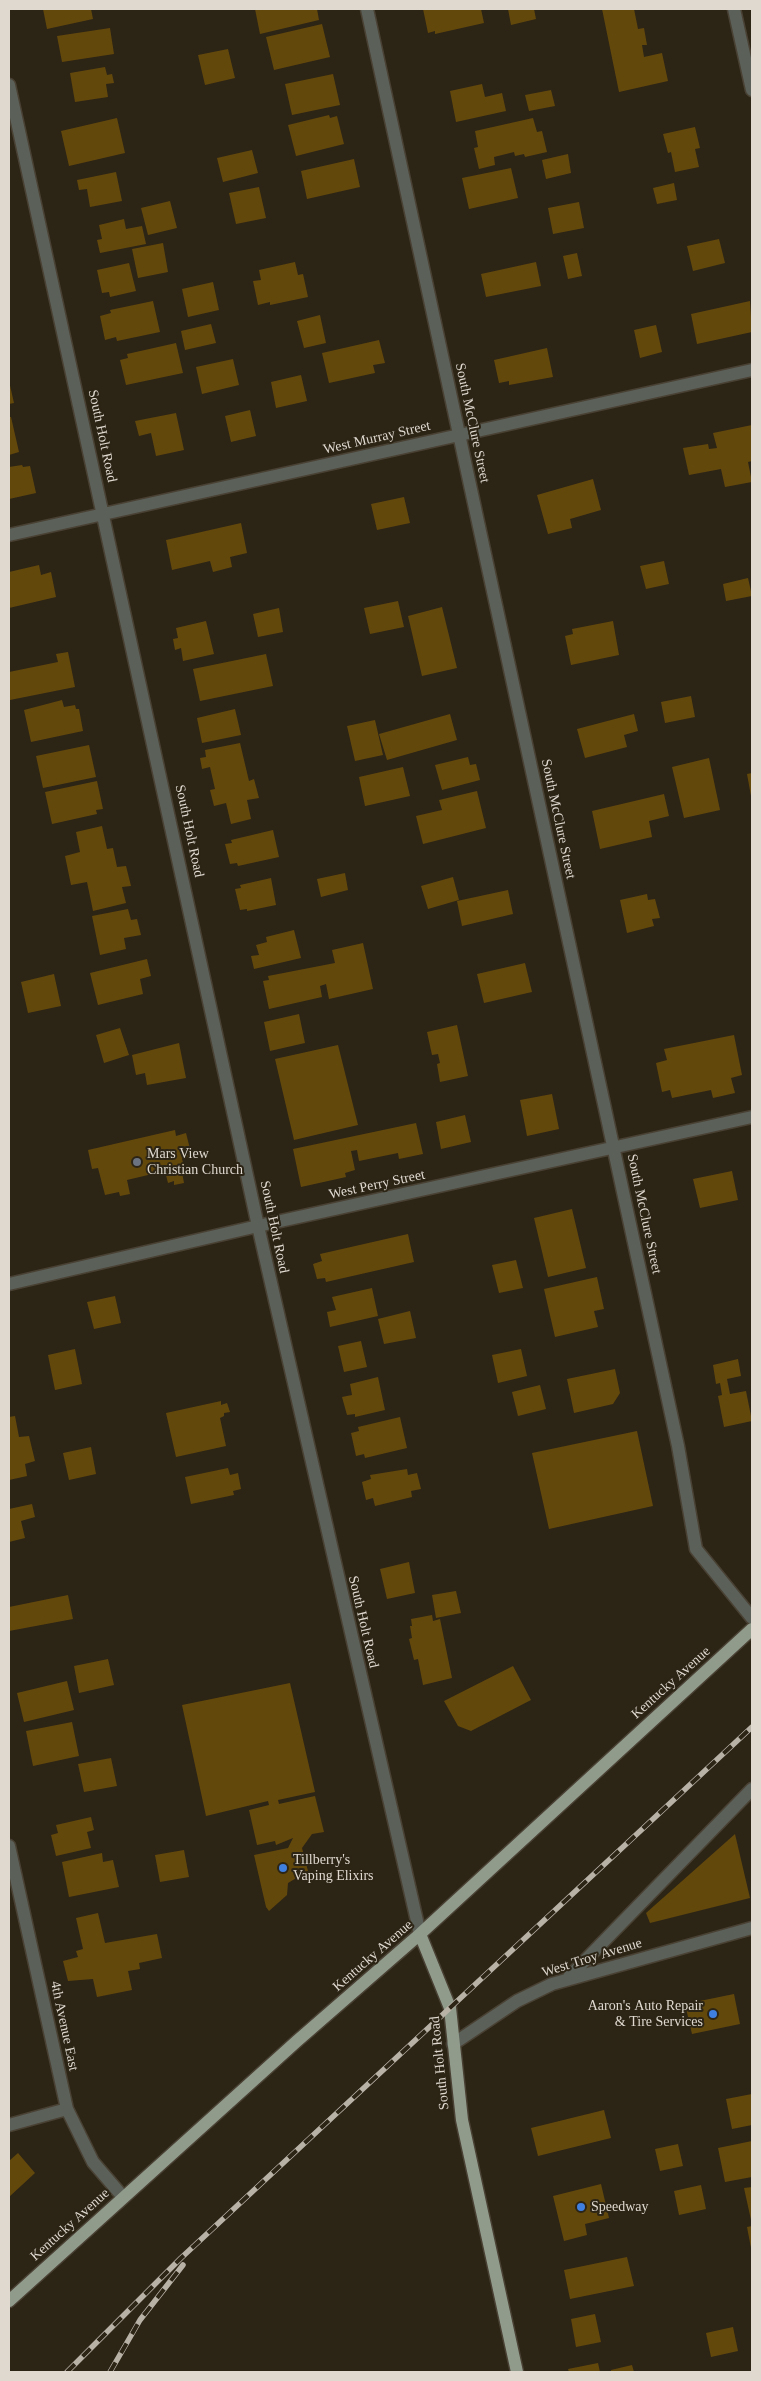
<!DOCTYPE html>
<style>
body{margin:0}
#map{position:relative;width:761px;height:2381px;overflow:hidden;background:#2c2415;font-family:Georgia,serif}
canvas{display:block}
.frame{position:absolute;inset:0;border:10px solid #dfd9d0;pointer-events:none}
</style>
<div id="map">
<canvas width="761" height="2381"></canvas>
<div class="frame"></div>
</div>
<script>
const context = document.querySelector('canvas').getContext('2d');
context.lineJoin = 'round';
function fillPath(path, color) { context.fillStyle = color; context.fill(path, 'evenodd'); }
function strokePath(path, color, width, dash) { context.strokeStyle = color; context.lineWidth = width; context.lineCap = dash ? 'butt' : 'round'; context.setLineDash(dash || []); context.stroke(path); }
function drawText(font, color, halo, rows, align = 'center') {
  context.font = font + ' Georgia,serif'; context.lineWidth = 4; context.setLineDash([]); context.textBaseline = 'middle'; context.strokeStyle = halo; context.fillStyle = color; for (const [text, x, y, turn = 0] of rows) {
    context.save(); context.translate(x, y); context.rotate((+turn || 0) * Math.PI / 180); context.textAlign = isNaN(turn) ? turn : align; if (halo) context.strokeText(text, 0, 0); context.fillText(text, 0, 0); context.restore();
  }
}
const building = new Path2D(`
 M 43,9 L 91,9 L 93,19 L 47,29 Z
 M 255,9 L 317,9 L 319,20 L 260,34 Z
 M 423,9 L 481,9 L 484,23 L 435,34 L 435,31 L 428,33 Z
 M 508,9 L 534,9 L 536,19 L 511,25 Z
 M 602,9 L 634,9 L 638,29 L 644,28 L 647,45 L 642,45 L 644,57 L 662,53 L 668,81 L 619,92 Z
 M 322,24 L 330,57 L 274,70 L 266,37 Z
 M 110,28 L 114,54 L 62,62 L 57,36 Z
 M 228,49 L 235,78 L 205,85 L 198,55 Z
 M 105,67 L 107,75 L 112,74 L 114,83 L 106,84 L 108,97 L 75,102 L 70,73 Z
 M 333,74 L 340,105 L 292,115 L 285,84 Z
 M 482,84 L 485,97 L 502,93 L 506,111 L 456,122 L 450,91 Z
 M 551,90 L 555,106 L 529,111 L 525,95 Z
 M 329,115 L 330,118 L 337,116 L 344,144 L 296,156 L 288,125 Z
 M 117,118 L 125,153 L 69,166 L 61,131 Z
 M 533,118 L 537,132 L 542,131 L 547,152 L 525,157 L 524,154 L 515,156 L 514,152 L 494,157 L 495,165 L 479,169 L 474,148 L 478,147 L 475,131 Z
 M 695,127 L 700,148 L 695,149 L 699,167 L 675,172 L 671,152 L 668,153 L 663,134 Z
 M 252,150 L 258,173 L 223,182 L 217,158 Z
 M 568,154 L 571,173 L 546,179 L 542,160 Z
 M 354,159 L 360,187 L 307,199 L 301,171 Z
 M 511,168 L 518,198 L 469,209 L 462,178 Z
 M 116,172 L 122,201 L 90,207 L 87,189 L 79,190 L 77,180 Z
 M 674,183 L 677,200 L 657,204 L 653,188 Z
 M 259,187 L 266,218 L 236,224 L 229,193 Z
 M 170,201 L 177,228 L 148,235 L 141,208 Z
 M 579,202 L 584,228 L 553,234 L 548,208 Z
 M 124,219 L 126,229 L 142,226 L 146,244 L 100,253 L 97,240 L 102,239 L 99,225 Z
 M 719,239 L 725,263 L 693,271 L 687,246 Z
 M 163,243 L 168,272 L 138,278 L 132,249 Z
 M 577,253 L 582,276 L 568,279 L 563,256 Z
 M 295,262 L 298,275 L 303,274 L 308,297 L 270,305 L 270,302 L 258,305 L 253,281 L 261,280 L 259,270 Z
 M 536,262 L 541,286 L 486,297 L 481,274 Z
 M 129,263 L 136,291 L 110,297 L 109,292 L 102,293 L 97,270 Z
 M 213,282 L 219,310 L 188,317 L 182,289 Z
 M 153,301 L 160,332 L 117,341 L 116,337 L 105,340 L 100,316 L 111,313 L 110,310 Z
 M 750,301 L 752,332 L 697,344 L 691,314 Z
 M 320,315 L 326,343 L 304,348 L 297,321 Z
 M 211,324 L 216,343 L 185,350 L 181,331 Z
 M 656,325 L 662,352 L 640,358 L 634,330 Z
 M 379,340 L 385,363 L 373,365 L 375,373 L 329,383 L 322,353 Z
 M 176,343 L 183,373 L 126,385 L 120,360 L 128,358 L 127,354 Z
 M 547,348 L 553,377 L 509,385 L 509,381 L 499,383 L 494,360 Z
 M 233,359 L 239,385 L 202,394 L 196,367 Z
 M 301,375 L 307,401 L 276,408 L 271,382 Z
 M 9,381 L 14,403 L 9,404 Z
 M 250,410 L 256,436 L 231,442 L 225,416 Z
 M 176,413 L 184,450 L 156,456 L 151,433 L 139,436 L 135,421 Z
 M 9,417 L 11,417 L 19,452 L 9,455 Z
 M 752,425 L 752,461 L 748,462 L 752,482 L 725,487 L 721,469 L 689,475 L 683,448 L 708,444 L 709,449 L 717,448 L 713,433 Z
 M 22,465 L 23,467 L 30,466 L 36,493 L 9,499 L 9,467 Z
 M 593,479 L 601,510 L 570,519 L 572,528 L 548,534 L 537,495 Z
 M 404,497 L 410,523 L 377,530 L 371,504 Z
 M 241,523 L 247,553 L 230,557 L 232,567 L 213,572 L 210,561 L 172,570 L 166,540 Z
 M 664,561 L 669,584 L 646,589 L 640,566 Z
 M 39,565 L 41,575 L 51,572 L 56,597 L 9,608 L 9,572 Z
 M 748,578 L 752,596 L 726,601 L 723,584 Z
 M 398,601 L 404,627 L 370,634 L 364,608 Z
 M 442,607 L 457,668 L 422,676 L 408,616 Z
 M 279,608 L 283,632 L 258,637 L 253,614 Z
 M 206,621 L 214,654 L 183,661 L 181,648 L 175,650 L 173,639 L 178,638 L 176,628 Z
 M 613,621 L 619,655 L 571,665 L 565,636 L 573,634 L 572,629 Z
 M 68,652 L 75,687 L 10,700 L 9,672 L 58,662 L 56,654 Z
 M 266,654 L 273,686 L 200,701 L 193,669 Z
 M 691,696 L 695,717 L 665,723 L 661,702 Z
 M 62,700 L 64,707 L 75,705 L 76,709 L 79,709 L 83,731 L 31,742 L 24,710 Z
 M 235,709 L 241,735 L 202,743 L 197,718 Z
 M 450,714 L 457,740 L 387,760 L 379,734 Z
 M 634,714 L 638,731 L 624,735 L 627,747 L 585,758 L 577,729 Z
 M 375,720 L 383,755 L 355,761 L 347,726 Z
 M 240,743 L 249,781 L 254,779 L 259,798 L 247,800 L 251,819 L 231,824 L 226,803 L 214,806 L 210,790 L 215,789 L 210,767 L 202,769 L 200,758 L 206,757 L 205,750 Z
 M 89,745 L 96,777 L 43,788 L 36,756 Z
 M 468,757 L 470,765 L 476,764 L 480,780 L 442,790 L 435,765 Z
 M 709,758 L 720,810 L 684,818 L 672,767 Z
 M 403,767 L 410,796 L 365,806 L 359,777 Z
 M 752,773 L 752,796 L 751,796 L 747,774 Z
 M 97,781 L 103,809 L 96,810 L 97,814 L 52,824 L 45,792 Z
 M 477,791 L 486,828 L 423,844 L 416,816 L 442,810 L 439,800 Z
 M 664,794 L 669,816 L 649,821 L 652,837 L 600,849 L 592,811 Z
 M 102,826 L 107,849 L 113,848 L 117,867 L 126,866 L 131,886 L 122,887 L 126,903 L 93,911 L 87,882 L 71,885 L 65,856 L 80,852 L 76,832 Z
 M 273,830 L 279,857 L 238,866 L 237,863 L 230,864 L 225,844 L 232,843 L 231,840 Z
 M 345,873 L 348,890 L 321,897 L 317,879 Z
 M 453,877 L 459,900 L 428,909 L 421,886 Z
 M 271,878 L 276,905 L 247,911 L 247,909 L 240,910 L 235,889 L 241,888 L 240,885 Z
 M 508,890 L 513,914 L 462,926 L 457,901 Z
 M 647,894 L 648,900 L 655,899 L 660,918 L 652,919 L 654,926 L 627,933 L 620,900 Z
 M 128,909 L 131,920 L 137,919 L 141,935 L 124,938 L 126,949 L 100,955 L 92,916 Z
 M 294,930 L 301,958 L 254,969 L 251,956 L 259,955 L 256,945 L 267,942 L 266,937 Z
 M 363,943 L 373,989 L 329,999 L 326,984 L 320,986 L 322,997 L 269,1009 L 263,981 L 269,980 L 268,976 L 335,963 L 332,950 Z
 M 147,959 L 151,976 L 140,979 L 143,994 L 98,1005 L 90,973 Z
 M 525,963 L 532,992 L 484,1003 L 477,974 Z
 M 54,974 L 61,1006 L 28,1013 L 21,982 Z
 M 299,1014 L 305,1043 L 270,1051 L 264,1022 Z
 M 457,1025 L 468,1076 L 440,1082 L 437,1064 L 440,1063 L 438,1054 L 432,1055 L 427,1032 Z
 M 120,1028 L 129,1055 L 104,1063 L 96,1035 Z
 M 734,1035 L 742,1075 L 731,1078 L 735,1093 L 713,1098 L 711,1090 L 672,1098 L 670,1090 L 662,1092 L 656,1063 L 667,1060 L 664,1049 Z
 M 179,1043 L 186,1078 L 147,1085 L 145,1073 L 136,1075 L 132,1055 Z
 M 338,1045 L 358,1125 L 294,1140 L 275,1059 Z
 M 552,1094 L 559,1129 L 527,1136 L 520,1100 Z
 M 465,1115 L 471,1142 L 441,1149 L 436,1122 Z
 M 416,1123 L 423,1154 L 399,1159 L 398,1153 L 359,1161 L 357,1150 L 351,1151 L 355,1170 L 345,1173 L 346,1177 L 301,1187 L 293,1149 Z
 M 175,1130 L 176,1136 L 186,1133 L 192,1157 L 182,1159 L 184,1166 L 181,1167 L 184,1183 L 174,1185 L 174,1181 L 168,1183 L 165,1171 L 127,1180 L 130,1194 L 120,1196 L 119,1192 L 105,1195 L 98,1168 L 92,1169 L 88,1150 Z
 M 732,1171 L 738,1200 L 700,1208 L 693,1179 Z
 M 572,1209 L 586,1268 L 548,1277 L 534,1218 Z
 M 408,1234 L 414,1262 L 326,1282 L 325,1278 L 317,1279 L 313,1264 L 322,1261 L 320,1254 Z
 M 516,1260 L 523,1288 L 499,1293 L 492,1265 Z
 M 597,1277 L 604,1309 L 594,1311 L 598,1327 L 555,1337 L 544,1289 Z
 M 372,1288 L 378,1316 L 330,1327 L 327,1312 L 336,1310 L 332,1297 Z
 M 115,1296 L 121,1323 L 94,1329 L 87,1302 Z
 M 410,1311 L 416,1338 L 384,1344 L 378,1319 Z
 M 361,1341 L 367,1367 L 344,1372 L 338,1346 Z
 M 75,1349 L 82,1384 L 55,1390 L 48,1355 Z
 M 521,1349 L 527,1376 L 498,1383 L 492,1355 Z
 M 738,1359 L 741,1376 L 727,1379 L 730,1394 L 746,1391 L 752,1421 L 724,1427 L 718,1396 L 722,1395 L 720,1383 L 716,1384 L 713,1365 Z
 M 615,1369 L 620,1393 L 613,1404 L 574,1413 L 567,1379 Z
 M 378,1377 L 385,1410 L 355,1417 L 355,1414 L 347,1415 L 342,1397 L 352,1395 L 350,1384 Z
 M 540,1385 L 546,1409 L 518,1416 L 512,1392 Z
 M 221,1401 L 221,1405 L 227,1403 L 230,1412 L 224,1413 L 224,1416 L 220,1418 L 226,1446 L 176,1457 L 166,1413 Z
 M 15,1416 L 19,1437 L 29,1436 L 35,1461 L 25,1464 L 27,1476 L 9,1480 L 9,1417 Z
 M 400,1417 L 407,1448 L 365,1458 L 364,1454 L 356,1456 L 351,1433 L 359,1431 L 358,1427 Z
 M 637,1431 L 653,1506 L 549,1529 L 532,1453 Z
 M 91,1447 L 96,1474 L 69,1480 L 63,1453 Z
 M 228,1468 L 230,1475 L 238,1473 L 241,1489 L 233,1491 L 234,1495 L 191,1504 L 185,1477 Z
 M 407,1469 L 408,1475 L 417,1473 L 421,1489 L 411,1491 L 412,1497 L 375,1506 L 373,1498 L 366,1500 L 362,1482 L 371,1479 L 370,1475 Z
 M 32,1504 L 35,1517 L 21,1521 L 25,1538 L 9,1542 L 9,1509 Z
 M 409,1562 L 415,1593 L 387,1599 L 380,1569 Z
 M 456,1591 L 461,1613 L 436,1618 L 432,1595 Z
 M 68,1595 L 73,1619 L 9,1631 L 9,1607 Z
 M 432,1615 L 433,1621 L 440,1619 L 452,1678 L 423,1685 L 418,1659 L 414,1660 L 409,1639 L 412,1638 L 410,1626 L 412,1626 L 411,1619 Z
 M 108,1659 L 114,1685 L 79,1693 L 74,1666 Z
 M 513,1666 L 531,1700 L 471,1731 L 458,1726 L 444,1701 Z
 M 67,1681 L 74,1710 L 24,1722 L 17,1693 Z
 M 290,1683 L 315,1792 L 278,1800 L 279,1804 L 315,1796 L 324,1832 L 312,1834 L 302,1848 L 308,1871 L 288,1883 L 287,1895 L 269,1911 L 266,1907 L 254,1855 L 288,1848 L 293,1838 L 276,1845 L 275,1841 L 257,1845 L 249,1810 L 269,1805 L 268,1801 L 206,1816 L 182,1705 Z
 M 72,1722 L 79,1756 L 33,1766 L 26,1731 Z
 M 111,1758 L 117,1786 L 84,1792 L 78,1764 Z
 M 91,1817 L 94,1830 L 87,1832 L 91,1848 L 56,1856 L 51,1835 L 58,1833 L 56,1825 Z
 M 735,1834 L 750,1898 L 650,1923 L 646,1913 Z
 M 184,1850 L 189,1877 L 160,1882 L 155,1855 Z
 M 102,1853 L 103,1862 L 113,1860 L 119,1887 L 69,1897 L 62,1862 Z
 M 98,1913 L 105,1943 L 157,1934 L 162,1958 L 139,1963 L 140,1969 L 128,1971 L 132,1990 L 97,1997 L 93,1979 L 68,1981 L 63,1961 L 78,1957 L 76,1951 L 83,1949 L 76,1918 Z
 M 734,1994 L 740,2024 L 692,2034 L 685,2004 Z
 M 752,2094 L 752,2125 L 732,2129 L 726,2099 Z
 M 604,2110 L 611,2138 L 538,2156 L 531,2128 Z
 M 752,2141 L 752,2177 L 725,2182 L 718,2148 Z
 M 678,2144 L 683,2166 L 660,2171 L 655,2149 Z
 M 18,2153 L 35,2173 L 9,2197 L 9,2161 Z
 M 601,2184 L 609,2218 L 585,2224 L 587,2235 L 564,2241 L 553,2196 Z
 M 701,2185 L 706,2209 L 679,2215 L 674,2191 Z
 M 752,2187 L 752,2220 L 751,2220 L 744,2188 Z
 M 752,2226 L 752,2248 L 751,2248 L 747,2227 Z
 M 627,2257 L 634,2286 L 570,2299 L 564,2270 Z
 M 595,2314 L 601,2342 L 576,2347 L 571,2319 Z
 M 733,2327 L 738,2351 L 711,2357 L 706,2333 Z
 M 598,2363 L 600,2372 L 569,2372 L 568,2369 Z
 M 632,2365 L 634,2372 L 611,2372 L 611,2370 Z`);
const minor = new Path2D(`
 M 367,9 L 678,1446 L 696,1549 L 752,1618
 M 734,9 L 752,90
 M 9,85 L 258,1226 L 420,1934
 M 9,535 L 752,370
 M 9,1284 L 258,1226 L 752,1117
 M 9,1846 L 67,2109 L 93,2162 L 123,2197
 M 569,1977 L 752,1789
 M 453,2044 L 517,2001 L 552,1984 L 752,1928
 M 9,2125 L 67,2109`);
const major = new Path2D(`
 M 420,1934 L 450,2008 L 462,2120 L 517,2372
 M 9,2301 L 297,2041 L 420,1934 L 752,1629`);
const rail = new Path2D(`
 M 67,2372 L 181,2258 L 752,1727
 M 110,2372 L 140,2320 L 183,2265`);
const markers = [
 [137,1162,5,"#6b7280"],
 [283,1868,5,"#3f7fe0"],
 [713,2014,5,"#3f7fe0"],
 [581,2207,5,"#3f7fe0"]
];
const streetNames = [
 ["South McClure Street",472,423,78],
 ["South Holt Road",102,436,78],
 ["West Murray Street",377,438,-13],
 ["South McClure Street",558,819,78],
 ["South Holt Road",189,831,78],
 ["West Perry Street",377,1185,-12],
 ["South McClure Street",644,1214,78],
 ["South Holt Road",274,1227,78],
 ["South Holt Road",363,1622,77],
 ["Kentucky Avenue",671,1683,-42],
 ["Kentucky Avenue",373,1956,-41],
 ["West Troy Avenue",592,1958,-17],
 ["4th Avenue East",64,2026,78],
 ["South Holt Road",440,2063,-96],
 ["Kentucky Avenue",70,2225,-42]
];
const poiNames = [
 ["Mars View",147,1154],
 ["Christian Church",147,1170],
 ["Tillberry's",293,1860],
 ["Vaping Elixirs",293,1876],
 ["Aaron's Auto Repair",703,2006,"right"],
 ["& Tire Services",703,2022,"right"],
 ["Speedway",591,2207]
];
fillPath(building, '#63480c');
strokePath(minor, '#494133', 15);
strokePath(major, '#494133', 15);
strokePath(minor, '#5b6059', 12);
strokePath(major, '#919b8c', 12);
strokePath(rail, '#b7b1a6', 5.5);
strokePath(rail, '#2c2415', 4, [11]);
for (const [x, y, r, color] of markers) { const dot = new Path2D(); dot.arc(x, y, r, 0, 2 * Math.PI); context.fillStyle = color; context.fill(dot); strokePath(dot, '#2c2415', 2); }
drawText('14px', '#dfd9d0', '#2c2415', streetNames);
drawText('14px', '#dfd9d0', '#2c2415', poiNames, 'left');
</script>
